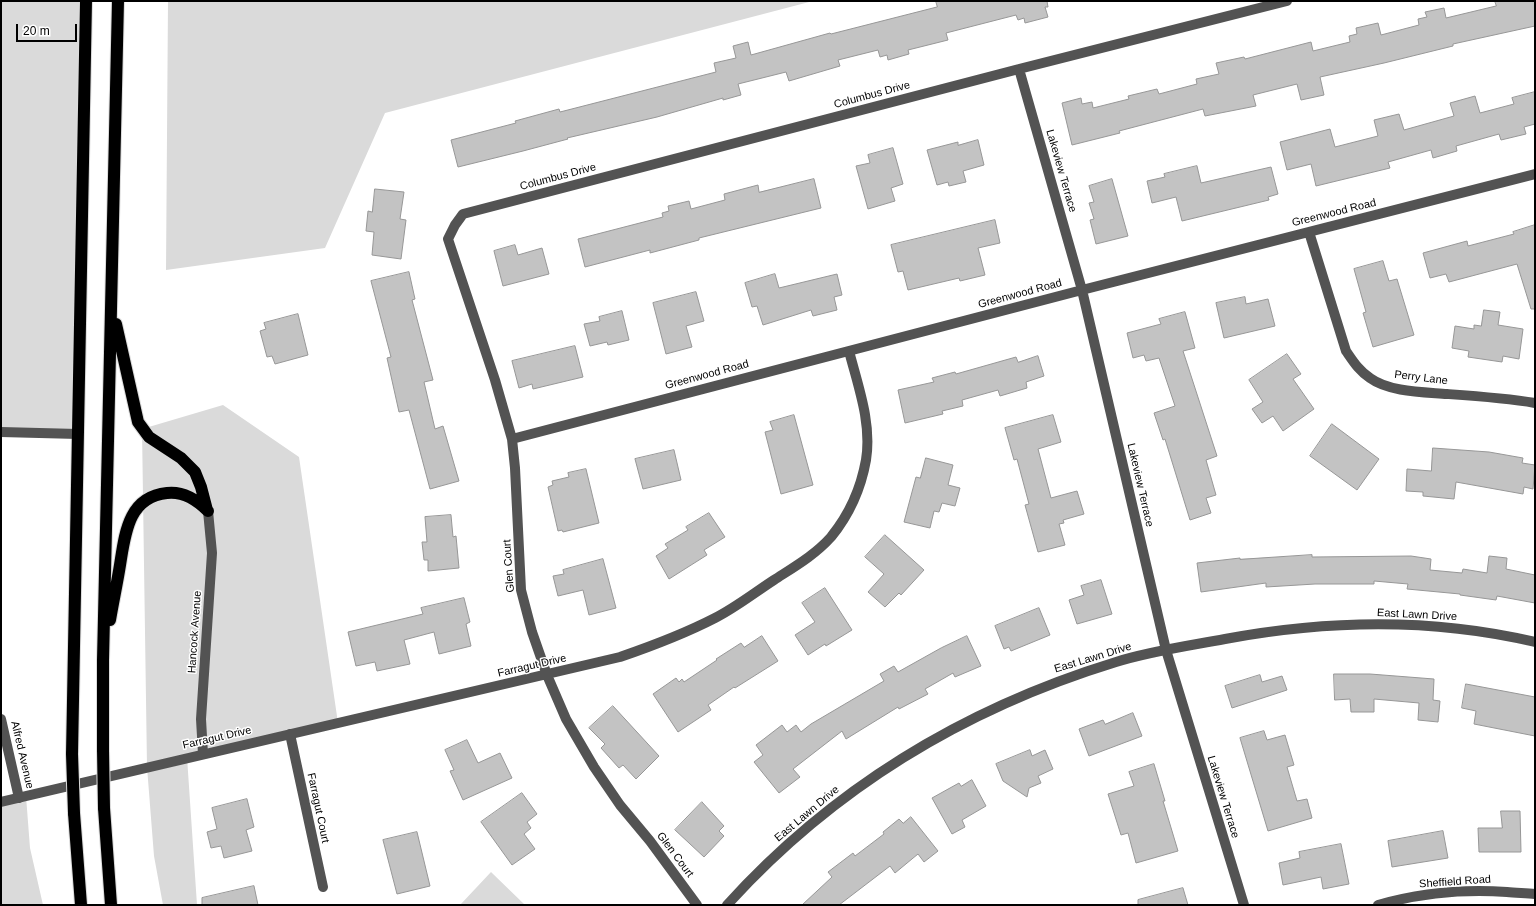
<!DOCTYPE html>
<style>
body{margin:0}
#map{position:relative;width:1536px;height:906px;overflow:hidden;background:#fff;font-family:Arial,sans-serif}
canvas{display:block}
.frame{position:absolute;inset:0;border:2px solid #000;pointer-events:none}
.scale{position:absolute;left:16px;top:24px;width:61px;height:18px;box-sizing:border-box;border:2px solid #000;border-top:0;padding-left:5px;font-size:12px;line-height:14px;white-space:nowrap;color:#000;-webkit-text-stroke:3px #fff;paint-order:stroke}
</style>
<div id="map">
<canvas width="1536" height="906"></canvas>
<div class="frame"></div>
<div class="scale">20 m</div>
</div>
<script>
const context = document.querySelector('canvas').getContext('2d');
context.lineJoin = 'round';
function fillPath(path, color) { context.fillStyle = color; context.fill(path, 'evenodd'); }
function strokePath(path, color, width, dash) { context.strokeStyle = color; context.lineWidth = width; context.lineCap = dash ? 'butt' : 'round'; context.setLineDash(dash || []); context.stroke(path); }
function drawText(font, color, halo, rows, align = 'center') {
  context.font = font + ' Arial,sans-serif'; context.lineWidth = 3; context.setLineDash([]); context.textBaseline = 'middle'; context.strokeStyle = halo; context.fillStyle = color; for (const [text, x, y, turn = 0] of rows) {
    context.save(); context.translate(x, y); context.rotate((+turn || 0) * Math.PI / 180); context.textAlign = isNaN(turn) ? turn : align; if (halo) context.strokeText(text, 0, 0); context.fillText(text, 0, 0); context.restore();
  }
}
const green = new Path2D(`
 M 1,1 L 86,1 L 78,434 L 1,432 Z
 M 168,1 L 813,1 L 385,113 L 325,248 L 166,270 Z
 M 223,405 L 299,457 L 338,723 L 187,757 L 197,905 L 163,905 L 154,856 L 147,767 L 142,429 Z
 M 26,796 L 30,848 L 43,905 L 1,905 L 1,802 Z
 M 491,872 L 525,905 L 460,905 Z`);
const building = new Path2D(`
 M 936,1 L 1047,1 L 1048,7 L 1045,7 L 1048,17 L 1025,23 L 1024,18 L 1018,20 L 1016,15 L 946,33 L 948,40 L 908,50 L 909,54 L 888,60 L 887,55 L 880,57 L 878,50 L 838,60 L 840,66 L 789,81 L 786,72 L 738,84 L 741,95 L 723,100 L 723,98 L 657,117 L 567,138 L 568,139 L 523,151 L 458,167 L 451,140 L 516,123 L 515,121 L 559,109 L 560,112 L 716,72 L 714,63 L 736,58 L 733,46 L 748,42 L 751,55 L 830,33 L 831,34 L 937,7 Z
 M 1495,1 L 1535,1 L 1535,26 L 1453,44 L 1453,46 L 1384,63 L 1320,77 L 1324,95 L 1301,100 L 1297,84 L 1253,95 L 1256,106 L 1205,116 L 1203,109 L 1119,131 L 1120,133 L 1072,145 L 1062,103 L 1081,98 L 1082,104 L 1092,102 L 1093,108 L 1129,99 L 1128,96 L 1157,89 L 1159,94 L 1197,84 L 1196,79 L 1219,74 L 1216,63 L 1244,57 L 1245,59 L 1311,42 L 1313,51 L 1350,42 L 1349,36 L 1357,34 L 1356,28 L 1378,23 L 1381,35 L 1419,25 L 1418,19 L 1427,17 L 1425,12 L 1444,8 L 1446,18 L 1496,6 Z
 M 1535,92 L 1535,124 L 1524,127 L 1526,134 L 1501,140 L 1499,134 L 1456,146 L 1457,151 L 1433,158 L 1431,150 L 1388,162 L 1390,168 L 1316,186 L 1311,164 L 1287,170 L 1280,142 L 1330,129 L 1335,147 L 1378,136 L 1374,120 L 1399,114 L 1404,130 L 1454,116 L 1450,103 L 1475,96 L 1480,113 L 1514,104 L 1512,98 Z
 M 978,140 L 984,165 L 963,171 L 966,182 L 949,186 L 948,182 L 937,185 L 927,150 L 958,142 L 958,145 Z
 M 893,148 L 903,184 L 891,188 L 895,201 L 868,209 L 856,166 L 870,163 L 868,155 Z
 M 1197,166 L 1201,183 L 1271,167 L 1278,194 L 1268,197 L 1269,200 L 1182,221 L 1176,197 L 1152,203 L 1147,181 L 1165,177 L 1164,174 Z
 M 814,179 L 821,208 L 699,238 L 699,240 L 650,253 L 650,250 L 585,267 L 578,239 L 663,217 L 662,213 L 669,211 L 668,206 L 689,201 L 691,209 L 725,200 L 724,194 L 758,185 L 759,192 Z
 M 1112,179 L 1128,236 L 1096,244 L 1090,220 L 1094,219 L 1089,203 L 1094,202 L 1089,186 Z
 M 375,189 L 404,192 L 400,219 L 406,220 L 401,259 L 372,255 L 374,232 L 366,231 L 368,211 L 372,212 Z
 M 995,220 L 1000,243 L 978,248 L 985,275 L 960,281 L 959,278 L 908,290 L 903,271 L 898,272 L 891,245 Z
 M 1535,225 L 1535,309 L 1531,309 L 1517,264 L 1449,282 L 1446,274 L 1430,278 L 1423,253 L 1467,241 L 1468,246 L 1514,234 L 1513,232 Z
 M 515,245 L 518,255 L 542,248 L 549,274 L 503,286 L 494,251 Z
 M 1383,261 L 1389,281 L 1397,279 L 1414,335 L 1373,347 L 1363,313 L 1366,312 L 1354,269 Z
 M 409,272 L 415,299 L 412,300 L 433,380 L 424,382 L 435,429 L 443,426 L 459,481 L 430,489 L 409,410 L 399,412 L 387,358 L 391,357 L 371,281 Z
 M 775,274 L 779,288 L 837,274 L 842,295 L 834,297 L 837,310 L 813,316 L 811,310 L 763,325 L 757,306 L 752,307 L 745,283 Z
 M 696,292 L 704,321 L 686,326 L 692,347 L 666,354 L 653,303 Z
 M 1245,297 L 1246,304 L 1268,299 L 1275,326 L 1224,338 L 1216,303 Z
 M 1484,310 L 1500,312 L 1498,325 L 1523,329 L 1519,359 L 1503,356 L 1502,362 L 1468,357 L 1469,351 L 1452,348 L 1455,326 L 1474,329 L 1474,325 L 1481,326 Z
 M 622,311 L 629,340 L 608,345 L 607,342 L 590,346 L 584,324 L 600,321 L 599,317 Z
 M 1185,312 L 1195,348 L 1183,351 L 1217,456 L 1206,460 L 1216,495 L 1206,498 L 1211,513 L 1190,520 L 1165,439 L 1163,440 L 1154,413 L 1175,406 L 1159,358 L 1146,361 L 1144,355 L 1133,358 L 1127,333 L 1161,324 L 1159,319 Z
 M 298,314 L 308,355 L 275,364 L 272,356 L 267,357 L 260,331 L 266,329 L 264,323 Z
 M 575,346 L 583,377 L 533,389 L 532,384 L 519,388 L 512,361 Z
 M 1287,354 L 1301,374 L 1293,379 L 1314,409 L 1283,431 L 1273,416 L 1262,423 L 1252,409 L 1263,402 L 1249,380 Z
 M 1038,356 L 1044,376 L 1026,382 L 1027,388 L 1000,396 L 998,390 L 962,400 L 963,406 L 942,411 L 943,414 L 905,423 L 898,390 L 934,382 L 932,378 L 955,372 L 956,374 L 1016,357 L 1018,362 Z
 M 794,415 L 813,485 L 781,494 L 765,432 L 773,430 L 770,422 Z
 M 1053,415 L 1061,442 L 1038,449 L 1051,498 L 1077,491 L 1084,514 L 1063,520 L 1064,523 L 1059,524 L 1065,545 L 1038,552 L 1025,505 L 1029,504 L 1017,459 L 1014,460 L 1005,428 Z
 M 1332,424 L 1379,459 L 1357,490 L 1310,456 Z
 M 1433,448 L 1489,452 L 1523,458 L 1522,463 L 1535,465 L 1533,489 L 1524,487 L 1523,494 L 1456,482 L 1454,499 L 1423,496 L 1423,492 L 1406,491 L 1407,469 L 1431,471 Z
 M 674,450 L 681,480 L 643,489 L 635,459 Z
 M 926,458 L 953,465 L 948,485 L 960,488 L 955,506 L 942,503 L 939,512 L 934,511 L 930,528 L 904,522 L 916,477 L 920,478 Z
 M 586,469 L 599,523 L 563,532 L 562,530 L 558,531 L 548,487 L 553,485 L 552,481 L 569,477 L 568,473 Z
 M 709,513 L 725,537 L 704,550 L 707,555 L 669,579 L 656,556 L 668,548 L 665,544 L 688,530 L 686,527 Z
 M 451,515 L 453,537 L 456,536 L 459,568 L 428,571 L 428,560 L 424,560 L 422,542 L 427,542 L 425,517 Z
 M 885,535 L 924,570 L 901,595 L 899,593 L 885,607 L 868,592 L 884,574 L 865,557 Z
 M 1312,555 L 1312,557 L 1411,556 L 1431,559 L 1430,570 L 1462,573 L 1463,569 L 1487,573 L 1489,556 L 1507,558 L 1506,569 L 1535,575 L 1535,603 L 1497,596 L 1496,600 L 1460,595 L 1460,594 L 1407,589 L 1408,584 L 1374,581 L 1374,584 L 1315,584 L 1266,587 L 1266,583 L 1201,592 L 1197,563 L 1240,558 L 1240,559 Z
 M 603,559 L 616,608 L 589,615 L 583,590 L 558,596 L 553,576 L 564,574 L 563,570 Z
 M 1101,580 L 1112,614 L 1077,624 L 1069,600 L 1084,595 L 1081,586 Z
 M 825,588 L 852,630 L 826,646 L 825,644 L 808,655 L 795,635 L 815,622 L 802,603 Z
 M 464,598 L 470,622 L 466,624 L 471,646 L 439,654 L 434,632 L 404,640 L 410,664 L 377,671 L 375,662 L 356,666 L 348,632 L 423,614 L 421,608 Z
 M 1039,608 L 1050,635 L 1011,651 L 1009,647 L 1004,649 L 995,626 Z
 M 762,636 L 778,661 L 735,688 L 734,687 L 708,705 L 711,710 L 678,732 L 653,694 L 676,678 L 679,682 L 682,679 L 684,682 L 717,660 L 716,659 L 741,643 L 744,647 Z
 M 967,636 L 981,666 L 955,677 L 953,673 L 925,689 L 928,694 L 899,709 L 898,707 L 846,739 L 842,731 L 793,769 L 800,777 L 779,793 L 754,762 L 763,755 L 756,745 L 782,725 L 787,732 L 796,725 L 801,732 L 811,724 L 884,681 L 880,674 L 894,666 L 898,672 L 941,648 Z
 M 1334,674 L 1370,674 L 1434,679 L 1433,700 L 1440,701 L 1438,722 L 1418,720 L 1419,703 L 1374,699 L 1374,712 L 1351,712 L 1350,699 L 1335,700 Z
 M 1260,675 L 1262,682 L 1282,676 L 1287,690 L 1232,708 L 1225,686 Z
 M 1466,684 L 1535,697 L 1535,736 L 1474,724 L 1476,711 L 1462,708 Z
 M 613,706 L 659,756 L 636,779 L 623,765 L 619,768 L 601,748 L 605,744 L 589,728 Z
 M 1133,713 L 1142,736 L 1089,756 L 1079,729 L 1103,720 L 1105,724 Z
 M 1264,731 L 1267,740 L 1285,735 L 1294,765 L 1287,767 L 1297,801 L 1307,799 L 1312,818 L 1268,831 L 1240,738 Z
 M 467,740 L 478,763 L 500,753 L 512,778 L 463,800 L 450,771 L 454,770 L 445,750 Z
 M 1030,750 L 1032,756 L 1045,750 L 1053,769 L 1038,776 L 1041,783 L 1029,788 L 1027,797 L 1003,781 L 996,764 Z
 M 1154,764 L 1165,801 L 1163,801 L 1178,851 L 1136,863 L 1128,833 L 1121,835 L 1108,794 L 1134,786 L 1129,772 Z
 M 972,780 L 986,806 L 962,820 L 965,827 L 952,834 L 932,798 L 959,783 L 961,786 Z
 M 522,793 L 537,814 L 527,822 L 531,828 L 524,834 L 535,849 L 512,865 L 481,822 Z
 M 247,799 L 254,827 L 246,830 L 252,851 L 224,858 L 221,846 L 211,848 L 207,832 L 217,829 L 212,808 Z
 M 702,802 L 724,826 L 719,831 L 724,836 L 704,857 L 675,830 Z
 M 1501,811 L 1520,811 L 1521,852 L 1479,852 L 1478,828 L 1502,828 Z
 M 911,817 L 938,851 L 924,862 L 918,854 L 895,873 L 890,866 L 839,905 L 802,905 L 832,877 L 828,872 L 853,853 L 855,856 L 884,834 L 883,832 L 899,819 L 903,823 Z
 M 1443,831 L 1448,858 L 1392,867 L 1388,841 Z
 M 417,832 L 430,886 L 397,894 L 383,840 Z
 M 1341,844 L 1349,884 L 1323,889 L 1321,877 L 1283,885 L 1279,863 L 1300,858 L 1299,852 Z
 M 254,886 L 258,905 L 202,905 L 202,898 Z
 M 1183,888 L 1188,905 L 1138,905 L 1138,900 Z`);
const minor = new Path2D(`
 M 1019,69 L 1082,290 L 1166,650 L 1244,905
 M 1309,232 L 1346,351 C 1353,361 1359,371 1370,378 C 1389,392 1423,392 1447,394 C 1476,396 1506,398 1535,403
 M 1,432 L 78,434
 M 512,439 L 1082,290 L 1535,174
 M 1,719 L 19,798
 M 290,734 L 323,887
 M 203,754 L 201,719 L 212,553 L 208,511
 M 1,802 L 620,657 C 652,646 684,634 715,618 C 735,608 754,593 774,580 C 794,567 815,555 831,537 C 849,515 861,488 866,460 C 872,423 858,386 849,351
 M 697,905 L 650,841 L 620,805 L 594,767 L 566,719 L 547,675 L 532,632 L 521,590 L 515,468 L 512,439 L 495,380 L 448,239 L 455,225 L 463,214 L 1019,69 L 1287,1
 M 727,905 C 833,788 966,708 1116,662 C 1151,651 1188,646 1225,639 C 1327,620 1433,618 1535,642
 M 1378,905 C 1420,893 1464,889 1507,892 C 1516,893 1526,893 1535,894`);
const highway = new Path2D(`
 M 116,324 L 138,422 L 149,437 L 181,458 L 195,472 L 201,487 L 207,510
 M 110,620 C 113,602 117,584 120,565 C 125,534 128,497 167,493 C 184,491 197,500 208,511
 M 103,750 L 103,660 L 118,1
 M 72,754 L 86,1
 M 104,808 L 111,905
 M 74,813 L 81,905`);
const highwayBridge = new Path2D(`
 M 103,750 L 104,808
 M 72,754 L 74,813`);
const streetNames = [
 ["Columbus Drive",872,95,-15],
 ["Lakeview Terrace",1061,171,74],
 ["Columbus Drive",558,177,-15],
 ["Greenwood Road",1334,213,-14],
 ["Greenwood Road",1020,294,-15],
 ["Greenwood Road",707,375,-15],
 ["Perry Lane",1421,378,7],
 ["Lakeview Terrace",1140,485,77],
 ["Glen Court",509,566,-94],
 ["East Lawn Drive",1417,615,3],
 ["Hancock Avenue",195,632,-86],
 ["East Lawn Drive",1093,658,-17],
 ["Farragut Drive",532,666,-13],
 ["Farragut Drive",217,738,-13],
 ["Alfred Avenue",22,755,77],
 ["Lakeview Terrace",1223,797,73],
 ["Farragut Court",318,808,78],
 ["East Lawn Drive",807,814,-40],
 ["Glen Court",675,855,53],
 ["Sheffield Road",1455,882,-4]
];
fillPath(green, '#dadada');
fillPath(building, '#c3c3c3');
strokePath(building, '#979797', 1);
strokePath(highway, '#dbdbdb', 14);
strokePath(minor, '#535353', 10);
strokePath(highway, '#000', 12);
strokePath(highwayBridge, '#dbdbdb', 14, []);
strokePath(highwayBridge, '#000', 12);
drawText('11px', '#000', '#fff', streetNames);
</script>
